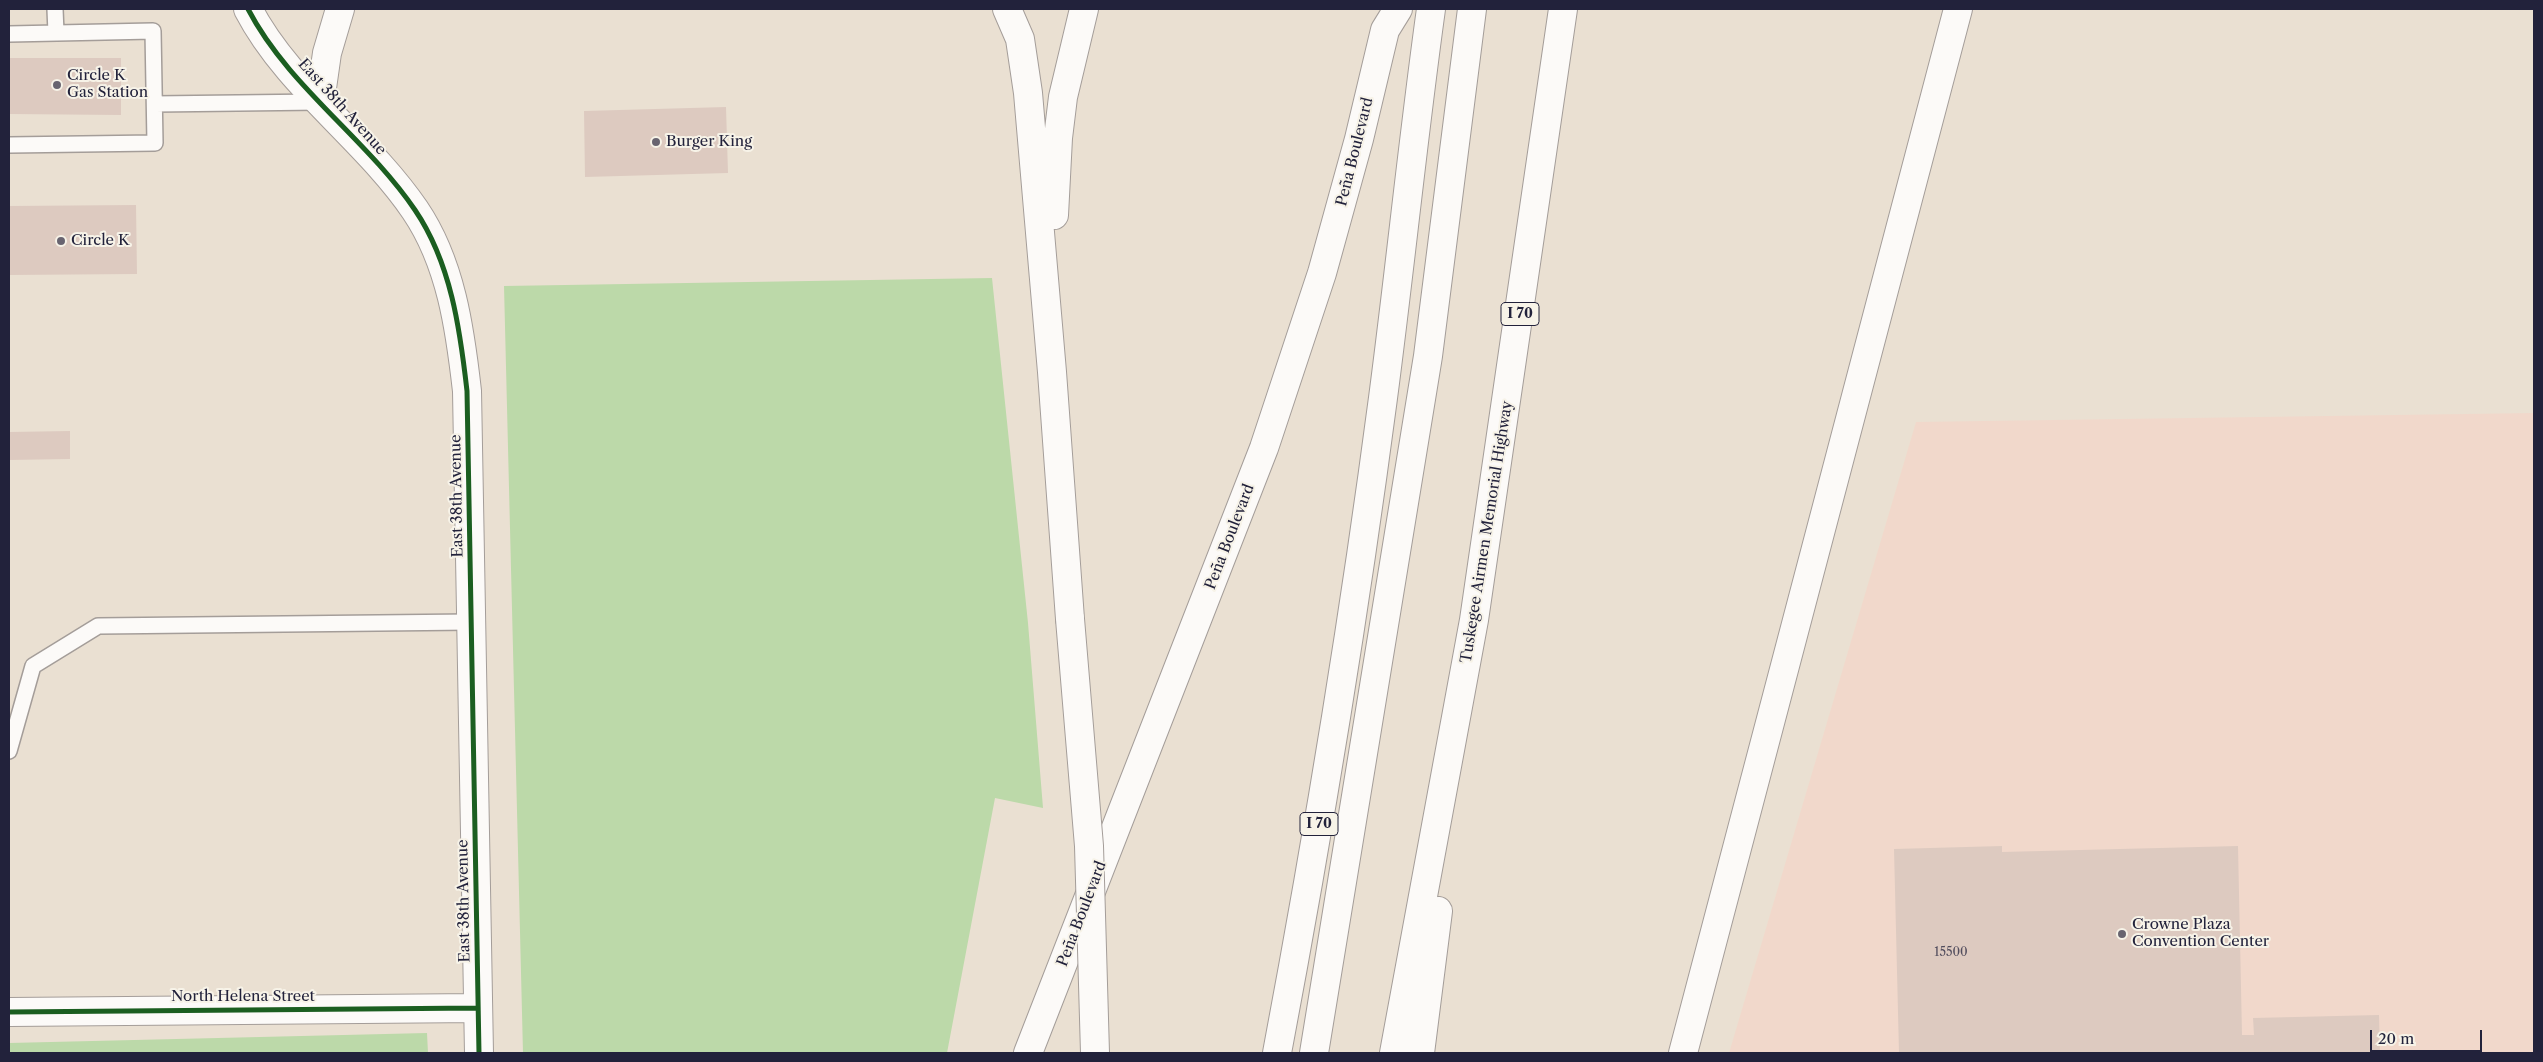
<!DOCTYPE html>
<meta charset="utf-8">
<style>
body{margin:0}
#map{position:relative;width:2543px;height:1062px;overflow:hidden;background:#eae0d2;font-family:"Libre Caslon Text",serif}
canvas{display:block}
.frame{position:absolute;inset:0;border:10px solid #22223b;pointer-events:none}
.scale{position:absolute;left:2370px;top:1030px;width:112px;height:22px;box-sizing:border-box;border:2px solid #22223b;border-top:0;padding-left:6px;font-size:15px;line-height:18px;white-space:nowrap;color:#22223b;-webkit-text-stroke:4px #f7f3e8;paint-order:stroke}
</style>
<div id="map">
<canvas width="2543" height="1062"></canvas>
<div class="frame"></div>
<div class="scale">20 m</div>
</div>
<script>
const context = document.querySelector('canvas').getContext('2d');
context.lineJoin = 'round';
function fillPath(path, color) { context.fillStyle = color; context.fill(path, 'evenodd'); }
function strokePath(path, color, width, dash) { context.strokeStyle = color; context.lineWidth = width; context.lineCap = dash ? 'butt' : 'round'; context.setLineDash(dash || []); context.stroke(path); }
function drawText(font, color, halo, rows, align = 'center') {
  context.font = font + ' "Libre Caslon Text",serif'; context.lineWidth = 4; context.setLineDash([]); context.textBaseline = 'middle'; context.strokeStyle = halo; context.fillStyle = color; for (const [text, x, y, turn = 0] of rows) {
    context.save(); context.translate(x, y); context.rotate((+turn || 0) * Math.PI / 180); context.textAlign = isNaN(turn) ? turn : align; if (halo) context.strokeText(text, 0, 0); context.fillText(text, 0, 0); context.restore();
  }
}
const built = new Path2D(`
 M 2534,413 L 2534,1053 L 1729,1053 L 1916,422 Z`);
const green = new Path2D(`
 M 992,278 L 1028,623 L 1043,808 L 995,798 L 947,1053 L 523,1053 L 504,286 Z
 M 427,1033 L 428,1053 L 9,1053 L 9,1043 Z`);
const building = new Path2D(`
 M 9,58 L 121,58 L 121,115 L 9,114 Z
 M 726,107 L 728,173 L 585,177 L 584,111 Z
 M 136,205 L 137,274 L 9,275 L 9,206 Z
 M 70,431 L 70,459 L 9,460 L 9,432 Z
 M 2002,846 L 2002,852 L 2238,846 L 2242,1035 L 2254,1035 L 2253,1018 L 2379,1015 L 2380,1053 L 1899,1053 L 1894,849 Z`);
const service = new Path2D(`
 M 55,9 L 56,33
 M 9,34 L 153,31 L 155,143 L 9,145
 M 155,104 L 320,102
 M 9,751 L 33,666 L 98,626 L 471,622`);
const minor = new Path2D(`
 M 248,9 C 288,86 366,138 415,210 C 451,263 460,329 467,391 L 479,1053
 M 9,1012 L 478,1008`);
const secondary = new Path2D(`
 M 320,102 L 327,53 L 340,9`);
const motorway = new Path2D(`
 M 1007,9 L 1020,39 L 1028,93 L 1052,372 L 1070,619
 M 1054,215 L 1058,138 L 1063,97 L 1084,9
 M 1028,1053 L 1264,448 L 1322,273 L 1359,139 L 1385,30 L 1398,9
 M 1277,1053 C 1318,836 1354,618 1383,398 C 1400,269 1413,138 1431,9
 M 1314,1053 L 1428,356 L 1472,9
 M 1394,1053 L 1474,620 L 1563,9
 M 1420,1053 L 1438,911
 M 1683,1053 L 1958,9`);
const motorwayBridge = new Path2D(`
 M 1070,619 L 1089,846 L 1095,1053`);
const cycleway = new Path2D(`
 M 248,9 C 288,86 366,138 415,210 C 451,263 460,329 467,391 L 479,1053
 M 9,1012 L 478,1008`);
const markers = [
 [57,85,5,"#686470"],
 [656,142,5,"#686470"],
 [61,241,5,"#686470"],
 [2122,934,5,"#686470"]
];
const numberNames = [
 ["15500",1951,953]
];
const shields = [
 [1520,314,38],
 [1319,824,38]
];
const shieldNames = [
 ["I 70",1520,314],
 ["I 70",1319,824]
];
const poiNames = [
 ["Circle K",67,76],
 ["Gas Station",67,93],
 ["Burger King",666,142],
 ["Circle K",71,241],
 ["Crowne Plaza",2132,925],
 ["Convention Center",2132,942]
];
const streetNames = [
 ["East 38th Avenue",342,107,48],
 ["Peña Boulevard",1355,152,-76],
 ["East 38th Avenue",457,496,-91],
 ["Tuskegee Airmen Memorial Highway",1487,532,-81],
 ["Peña Boulevard",1230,537,-69],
 ["East 38th Avenue",464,901,-91],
 ["Peña Boulevard",1082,914,-69],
 ["North Helena Street",243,997]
];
fillPath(built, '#f1d8cb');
fillPath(green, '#bcd9a9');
fillPath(building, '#ddcac0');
strokePath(service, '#a49d99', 18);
strokePath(minor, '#a49d99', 30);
strokePath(secondary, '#a49d99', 30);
strokePath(motorway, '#a49d99', 30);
strokePath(service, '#fcfaf8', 15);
strokePath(minor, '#fcfaf8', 28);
strokePath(secondary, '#fcfaf8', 28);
strokePath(motorway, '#fcfaf8', 28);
strokePath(motorwayBridge, '#a49d99', 30, []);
strokePath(motorwayBridge, '#fcfaf8', 28);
strokePath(cycleway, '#1b5e20', 5);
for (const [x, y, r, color] of markers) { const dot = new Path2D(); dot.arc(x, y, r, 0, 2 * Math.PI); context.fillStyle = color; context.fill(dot); strokePath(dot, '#f7f3e8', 2); }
drawText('12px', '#524d5d', null, numberNames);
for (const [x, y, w] of shields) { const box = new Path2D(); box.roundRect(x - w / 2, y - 11.5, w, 23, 4); context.fillStyle = '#f7f3e8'; context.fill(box); strokePath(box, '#22223b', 1); }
drawText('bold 14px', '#22223b', null, shieldNames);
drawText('15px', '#22223b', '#f7f3e8', poiNames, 'left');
drawText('15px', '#22223b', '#f7f3e8', streetNames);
</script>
